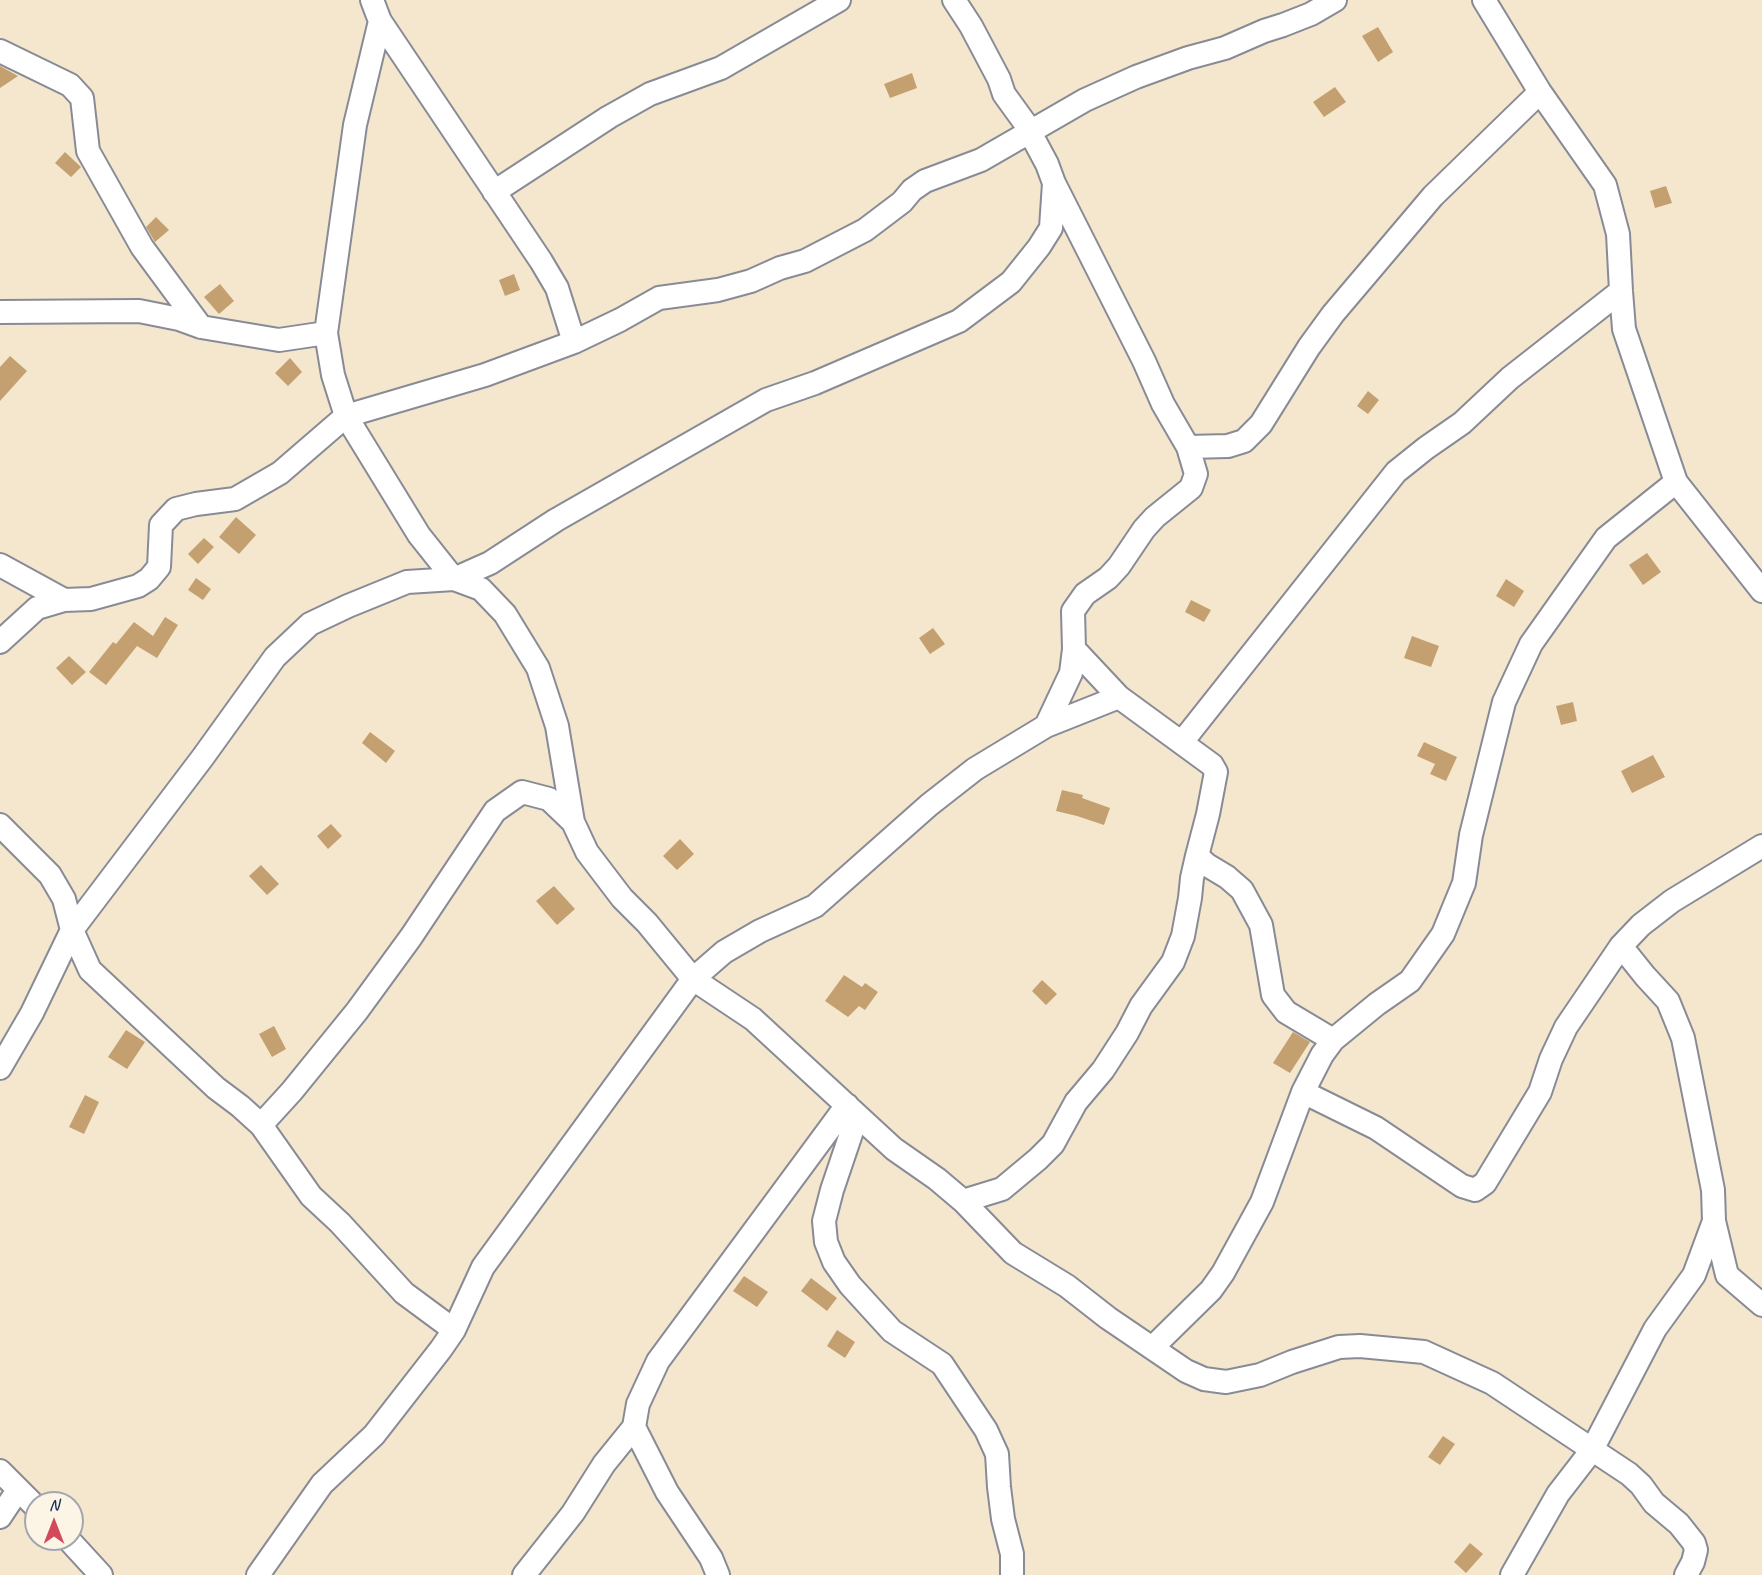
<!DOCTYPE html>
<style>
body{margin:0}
#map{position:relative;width:1762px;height:1575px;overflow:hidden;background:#f4e7cd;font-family:Caveat,sans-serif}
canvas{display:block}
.north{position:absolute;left:24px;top:1491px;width:60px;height:60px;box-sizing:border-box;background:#fcf5e5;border:2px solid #a2a6af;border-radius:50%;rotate:0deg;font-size:16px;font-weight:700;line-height:24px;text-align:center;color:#1b2f5e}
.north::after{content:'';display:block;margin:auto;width:21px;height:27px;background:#d1495b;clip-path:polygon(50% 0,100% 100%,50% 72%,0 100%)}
</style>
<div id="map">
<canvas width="1762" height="1575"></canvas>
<div class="north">N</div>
</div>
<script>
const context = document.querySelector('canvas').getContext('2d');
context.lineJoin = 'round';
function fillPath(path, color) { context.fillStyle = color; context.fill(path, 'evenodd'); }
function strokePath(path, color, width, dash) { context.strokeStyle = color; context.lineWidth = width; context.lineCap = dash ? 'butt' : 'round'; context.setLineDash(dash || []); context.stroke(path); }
const building = new Path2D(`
 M 1378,27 L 1393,52 L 1378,62 L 1362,36 Z
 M 0,66 L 18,76 L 0,88 Z
 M 912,73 L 917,88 L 890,98 L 884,84 Z
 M 1335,87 L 1346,102 L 1324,117 L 1313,102 Z
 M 65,152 L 81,167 L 71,177 L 55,163 Z
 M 1666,186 L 1672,203 L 1655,208 L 1650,191 Z
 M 156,217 L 169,230 L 155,242 L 146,227 Z
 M 514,274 L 520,290 L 505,296 L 499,280 Z
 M 220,284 L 234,301 L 219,314 L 204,297 Z
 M 10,356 L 27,371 L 0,401 L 0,367 Z
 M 290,358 L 302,372 L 288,386 L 275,373 Z
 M 1368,391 L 1379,400 L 1368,414 L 1357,406 Z
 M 236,517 L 256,535 L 239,554 L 219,537 Z
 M 204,538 L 214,547 L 198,564 L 188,554 Z
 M 1647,553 L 1661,572 L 1643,585 L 1629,565 Z
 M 196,578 L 211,589 L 203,600 L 188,590 Z
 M 1506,579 L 1524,591 L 1514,607 L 1496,596 Z
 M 1191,600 L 1211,610 L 1204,622 L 1185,612 Z
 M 165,617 L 178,625 L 157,658 L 137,646 L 106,685 L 89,672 L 113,642 L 116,644 L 134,622 L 153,636 Z
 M 933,628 L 945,644 L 930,654 L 919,638 Z
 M 1412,636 L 1439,646 L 1431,667 L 1404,658 Z
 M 69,656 L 86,672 L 72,685 L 56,668 Z
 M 1573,702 L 1577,721 L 1561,725 L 1556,706 Z
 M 370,732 L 395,751 L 386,763 L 362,743 Z
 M 1424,742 L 1457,757 L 1446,781 L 1430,774 L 1435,764 L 1417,756 Z
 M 1653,755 L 1665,777 L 1632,793 L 1621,771 Z
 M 1062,790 L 1083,795 L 1082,798 L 1110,808 L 1104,825 L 1077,816 L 1056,811 Z
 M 331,824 L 342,836 L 328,849 L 317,836 Z
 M 680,839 L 694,854 L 677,870 L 663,856 Z
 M 261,865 L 279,884 L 267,895 L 249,876 Z
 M 554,886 L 575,909 L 557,925 L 536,901 Z
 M 844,975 L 862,987 L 865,983 L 878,992 L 865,1010 L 859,1006 L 848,1017 L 825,1001 Z
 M 1042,980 L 1057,994 L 1046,1005 L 1032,991 Z
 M 274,1026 L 286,1049 L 272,1057 L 259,1034 Z
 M 126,1030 L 145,1042 L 127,1069 L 108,1057 Z
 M 1293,1032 L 1310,1042 L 1290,1073 L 1273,1063 Z
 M 85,1095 L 99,1102 L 84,1134 L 69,1127 Z
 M 744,1276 L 768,1292 L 757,1307 L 733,1291 Z
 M 811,1278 L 837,1298 L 827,1311 L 801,1291 Z
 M 837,1330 L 855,1342 L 845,1358 L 827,1346 Z
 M 1443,1436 L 1455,1444 L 1440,1465 L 1428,1457 Z
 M 1470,1543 L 1483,1554 L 1466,1573 L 1454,1562 Z`);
const minor = new Path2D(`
 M 372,0 L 380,21 L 355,125 L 326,333 L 333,375 L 346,416 L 419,535 L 454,579 L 481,589 L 505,614 L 538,668 L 557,726 L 573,822 L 587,852 L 622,898 L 647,923 L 693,979 L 753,1019 L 894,1149 L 937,1179 L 963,1201 L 1013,1253 L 1067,1286 L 1108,1318 L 1186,1371 L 1204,1379 L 1226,1382 L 1260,1375 L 1292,1362 L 1339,1347 L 1360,1346 L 1424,1352 L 1492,1383 L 1629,1474 L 1641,1485 L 1654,1503 L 1679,1524 L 1694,1543 L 1696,1550 L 1693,1562 L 1686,1575
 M 1484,0 L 1540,92 L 1605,185 L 1618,234 L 1621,291 L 1624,329 L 1676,482 L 1762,591
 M 380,21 L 541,261 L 557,288 L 574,342
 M 0,51 L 70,85 L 82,98 L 88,151 L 142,247 L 201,327
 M 494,192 L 609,117 L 650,94 L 721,68 L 839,0
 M 0,312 L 139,311 L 179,319 L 201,327 L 279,340 L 326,333
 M 1188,447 L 1228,446 L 1244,441 L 1261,424 L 1309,347 L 1333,314 L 1433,196 L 1540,92
 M 0,565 L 64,600
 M 0,642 L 37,608 L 64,600 L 91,599 L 138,586 L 149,579 L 159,567 L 161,525 L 176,509 L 196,504 L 235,499 L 280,473 L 346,416 L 485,375 L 574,342 L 620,320 L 659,298 L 718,290 L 751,281 L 780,268 L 805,261 L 865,230 L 902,202 L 912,190 L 925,181 L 981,160 L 1085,100 L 1136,77 L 1188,58 L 1225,48 L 1264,31 L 1283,25 L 1311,14 L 1335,0
 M 1074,649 L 1119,697 L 1212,765 L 1216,772 L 1208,814 L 1197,856 L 1207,865 L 1227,877 L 1242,890 L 1261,925 L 1273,995 L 1286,1012 L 1333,1040
 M 1046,726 L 1119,697
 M 1182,742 L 1396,472 L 1426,448 L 1462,423 L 1510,378 L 1621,291
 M 0,825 L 50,875 L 64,899 L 72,930 L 90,970 L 216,1088 L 240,1106 L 261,1125 L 292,1091 L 357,1011 L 411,937 L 495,811 L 522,792 L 549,799 L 573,822
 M 1621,946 L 1645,976 L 1668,1001 L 1683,1038 L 1713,1190 L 1714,1221 L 1727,1275 L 1762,1305
 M 0,1068 L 32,1013 L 72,930 L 203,757 L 275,657 L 310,624 L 348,606 L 407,582 L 454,579 L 490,563 L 556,520 L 766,400 L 815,383 L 959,321 L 1011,282 L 1039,247 L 1051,228 L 1054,183 L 1047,164 L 1025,123 L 1004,94 L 999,79 L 971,26 L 954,0
 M 1303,1092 L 1376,1128 L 1462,1186 L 1475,1190 L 1485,1183 L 1540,1092 L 1551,1059 L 1566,1027 L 1621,946 L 1641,925 L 1672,901 L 1762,846
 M 857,1116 L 832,1190 L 824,1221 L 826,1242 L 834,1262 L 850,1285 L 892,1331 L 942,1364 L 986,1430 L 997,1454 L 999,1487 L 1003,1519 L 1012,1554 L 1012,1575
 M 261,1125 L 311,1196 L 340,1223 L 404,1293 L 454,1330
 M 963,1201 L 1002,1189 L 1038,1159 L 1053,1144 L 1076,1102 L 1103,1070 L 1127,1033 L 1141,1006 L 1173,962 L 1183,936 L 1190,898 L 1192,878 L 1197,856
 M 1153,1347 L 1211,1290 L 1223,1273 L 1262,1202 L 1303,1092 L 1322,1055 L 1333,1040 L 1377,1004 L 1410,981 L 1443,934 L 1464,883 L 1471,835 L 1504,702 L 1531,644 L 1606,538 L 1676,482
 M 0,1471 L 36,1507
 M 0,1517 L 18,1490
 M 68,1539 L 101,1575
 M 258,1575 L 322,1484 L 374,1435 L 441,1349 L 454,1330 L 483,1267 L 693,979 L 724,952 L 760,931 L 815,906 L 929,805 L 975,769 L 1046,726 L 1071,673 L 1074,649 L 1073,611 L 1085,594 L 1108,578 L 1119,566 L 1144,529 L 1155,517 L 1191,488 L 1196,474 L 1188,447 L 1163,404 L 1144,361 L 1054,183
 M 524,1575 L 573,1513 L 604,1464 L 634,1427
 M 718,1575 L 711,1558 L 667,1492 L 634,1427 L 638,1404 L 658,1361 L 847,1105
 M 1512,1575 L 1558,1494 L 1592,1450 L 1655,1329 L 1694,1275 L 1714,1221`);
fillPath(building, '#c4a071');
strokePath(minor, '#888b96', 26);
strokePath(minor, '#fff', 22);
</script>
